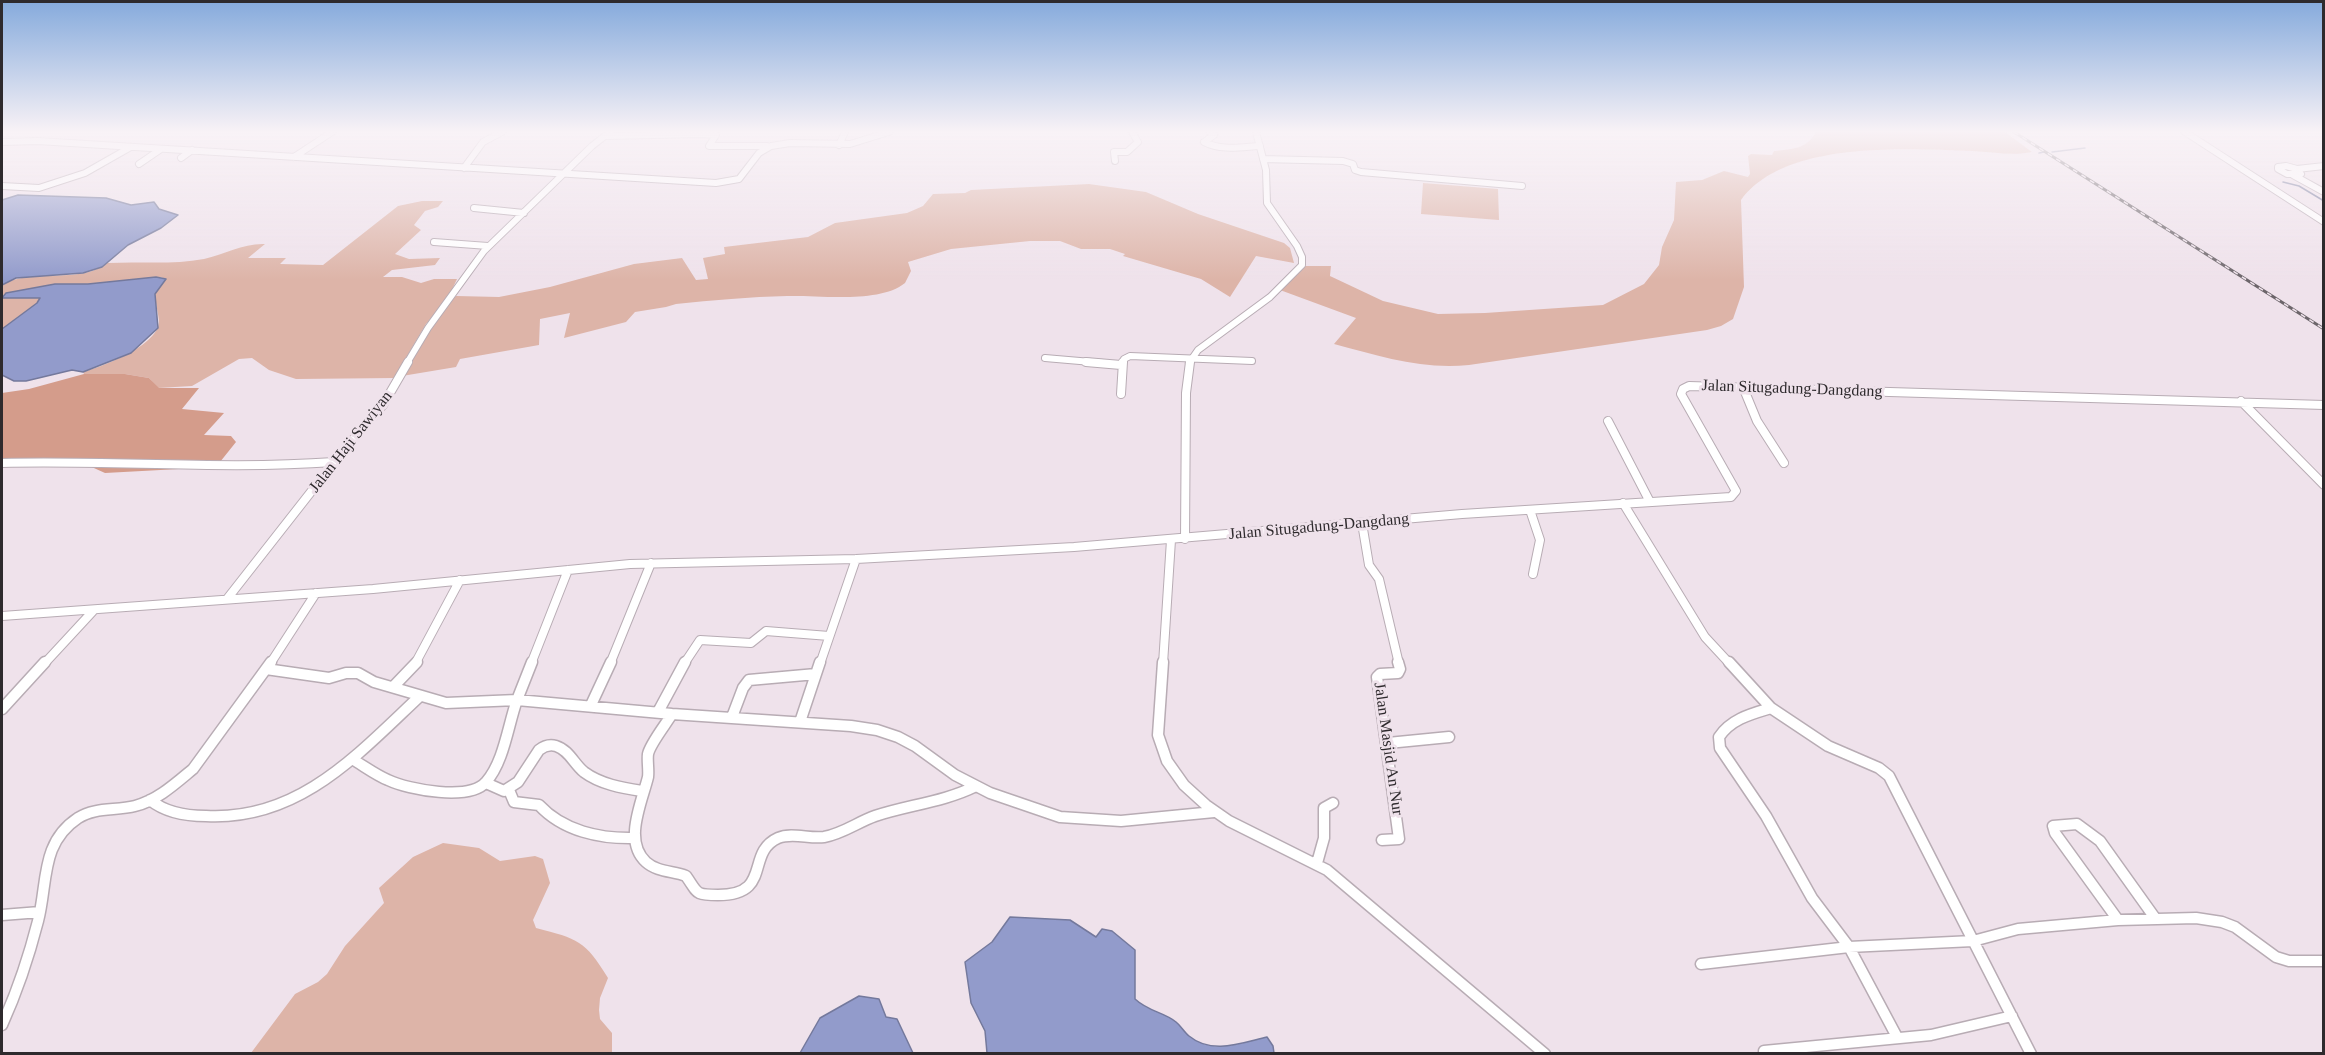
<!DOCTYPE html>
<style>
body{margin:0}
#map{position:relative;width:2325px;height:1055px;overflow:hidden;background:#efe2eb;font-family:"Times New Roman",serif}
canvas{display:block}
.frame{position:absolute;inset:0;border:3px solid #2e2a2d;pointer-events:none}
</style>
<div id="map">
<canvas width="2325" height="1055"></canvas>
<div class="frame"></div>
</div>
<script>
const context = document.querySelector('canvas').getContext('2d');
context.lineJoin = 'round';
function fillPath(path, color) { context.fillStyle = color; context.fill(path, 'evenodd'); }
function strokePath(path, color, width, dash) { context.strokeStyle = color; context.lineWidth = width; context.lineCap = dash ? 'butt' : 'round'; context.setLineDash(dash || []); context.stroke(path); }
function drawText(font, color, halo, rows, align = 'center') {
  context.font = font + ' "Times New Roman",serif'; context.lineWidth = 6; context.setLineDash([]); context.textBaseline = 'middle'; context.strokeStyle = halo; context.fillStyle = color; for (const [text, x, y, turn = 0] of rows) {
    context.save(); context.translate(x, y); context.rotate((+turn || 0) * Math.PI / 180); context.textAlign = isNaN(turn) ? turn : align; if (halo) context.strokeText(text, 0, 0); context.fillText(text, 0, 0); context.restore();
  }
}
const green = new Path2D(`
 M 1816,132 L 2005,132 L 2032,152 C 2014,156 1991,152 1972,151 C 1907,149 1785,140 1741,200 L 1744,287 L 1733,319 L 1721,326 L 1707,330 L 1469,365 C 1422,370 1380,356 1334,344 L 1356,318 L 1280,290 L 1304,266 L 1331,266 L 1330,276 L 1383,301 L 1438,314 L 1485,313 L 1603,305 L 1644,284 L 1659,265 L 1662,247 L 1674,220 L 1676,182 L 1702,180 L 1724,171 L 1748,177 L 1750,174 L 1748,156 L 1751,154 L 1772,155 L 1774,151 C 1792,149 1807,149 1816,132 Z
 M 1423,183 L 1498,189 L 1499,220 L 1421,214 Z
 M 1089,184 L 1146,192 L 1198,214 L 1284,243 L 1290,248 L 1294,263 L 1256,256 L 1230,297 L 1201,279 L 1123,256 L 1125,254 L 1110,249 L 1081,249 L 1060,241 L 1030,241 L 951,249 L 908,262 L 911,271 L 905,283 C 879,304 819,295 787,296 C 750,297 712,300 676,304 L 666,307 L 635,312 L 626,322 L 564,338 L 570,313 L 540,319 L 539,345 L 460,359 L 456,367 L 402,376 L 432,322 L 456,296 L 499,297 L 550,287 L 634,264 L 682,258 L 696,280 L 708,279 L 703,258 L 725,254 L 724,247 L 808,237 L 835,223 L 907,213 L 923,206 L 933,194 L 965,193 L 971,190 Z
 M 422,201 L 443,201 L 438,207 L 425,211 L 414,225 L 421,230 L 395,254 L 409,259 L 440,258 L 435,265 L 392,270 L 383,277 L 402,277 L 421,283 L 434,279 L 457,279 L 448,298 L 426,324 L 394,378 L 296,379 L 269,370 L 252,358 L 239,359 L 192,386 L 158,388 L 149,378 L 125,374 L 84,374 L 83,372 C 104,366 157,346 159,322 C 159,316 155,302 155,294 L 166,279 L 160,277 L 88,284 L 55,284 L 31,297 L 40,298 L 37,303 L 2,329 L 2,285 C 32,267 80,285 107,263 C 139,261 172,265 204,259 C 225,254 244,243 265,244 L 248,258 L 286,258 L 280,264 L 323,265 L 398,206 Z
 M 443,843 L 479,848 L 500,861 L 535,856 L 543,859 L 550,883 L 533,920 L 536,928 C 578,939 585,940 608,978 L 600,998 L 599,1010 L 600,1019 L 612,1033 L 612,1053 L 251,1053 L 295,994 L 318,982 L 327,974 L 345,946 L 384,903 L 379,888 L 413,857 Z`);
const forest = new Path2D(`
 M 84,374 L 125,374 L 149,378 L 159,388 L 199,388 L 182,409 L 224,413 L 204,435 L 231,436 L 236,442 L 216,467 L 105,473 L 85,464 L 2,467 L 2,393 L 29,389 Z`);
const water = new Path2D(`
 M 18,195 L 106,198 L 131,205 L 154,202 L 159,209 L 178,215 L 161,228 L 128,245 L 102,267 L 83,273 L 16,278 L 2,285 L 2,200 Z
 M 156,277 L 166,279 L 155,294 L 158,328 L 131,353 L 83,372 L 72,370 L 26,381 L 14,381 L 2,375 L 2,329 L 37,303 L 40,298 L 2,298 L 6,293 L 55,284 L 88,284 Z
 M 1010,917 L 1070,920 L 1096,937 L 1102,929 L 1112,931 L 1135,950 L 1135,999 C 1149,1012 1164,1012 1176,1022 C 1181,1026 1184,1032 1189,1036 C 1212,1055 1241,1043 1267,1037 L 1273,1046 L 1274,1053 L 987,1053 L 985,1031 L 971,1003 L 965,962 L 992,942 Z
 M 859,996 L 879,999 L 886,1017 L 897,1019 L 913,1053 L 800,1053 L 820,1018 Z`);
const stream = new Path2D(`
 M 2052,152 L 2085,148
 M 2039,153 L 2044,152
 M 2283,182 L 2299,186 L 2324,201`);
const minorFar2 = new Path2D(`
 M 1210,132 L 1214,135 L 1204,142 C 1221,151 1241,147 1260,146
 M 2185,132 L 2324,222
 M 605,136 L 702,134 L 716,135 L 709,146 L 767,146
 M 2,142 L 38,141 L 716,183 L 739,179 L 759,153 L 771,146 L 790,143 L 850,144 L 889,132
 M 839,145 L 845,132
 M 294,157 L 332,132
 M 181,158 L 192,150
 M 1263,159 L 1343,161 L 1353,164 L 1355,170 L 1361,172 L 1522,186
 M 1115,161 L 1114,152 L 1127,152 L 1138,142 L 1132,132
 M 139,164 L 161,149
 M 2286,166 L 2297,169 L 2301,174 L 2287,174 L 2278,169 L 2278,167 Z
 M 464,168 L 483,142 L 502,132
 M 2297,169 L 2324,166
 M 2293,175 L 2324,192
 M 2,186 L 39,188 L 85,173 L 129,148
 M 474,208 L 524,213
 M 434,242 L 488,246
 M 1045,358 L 1103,363
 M 407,363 L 428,328 L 484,251 L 592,146 L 610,132
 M 1123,363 L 1124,359 L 1130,356 L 1252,361
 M 1189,363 L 1198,350 L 1270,297 L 1302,265 L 1302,257 L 1297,246 L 1267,203 L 1266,170 L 1256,132`);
const minorFar1 = new Path2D(`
 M 1086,362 L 1121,365
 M 1743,387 L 1757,421 L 1784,463
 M 1121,394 L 1123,362
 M 2241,401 L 2324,485
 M 1608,421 L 1650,502
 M 2,463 C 113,460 223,470 334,462
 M 1623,503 L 1705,637 L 1730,664
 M 1530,510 L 1540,540 L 1533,574
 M 1362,523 L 1369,565 L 1379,579 L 1399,664
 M 1185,539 L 1186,393 L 1190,362
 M 227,599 L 343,451 L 383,405 L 408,362
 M 2,616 L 373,589 L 630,564 L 856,559 L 1074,547 L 1462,514 L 1731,497 L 1736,491 L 1681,394 L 1683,389 L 1689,386 L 2324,405
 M 44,664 L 94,610
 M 270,664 L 316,593
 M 415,664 L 460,580
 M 531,664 L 568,570
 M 610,664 L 651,563
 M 684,664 L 700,640 L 751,643 L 766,631 L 829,636
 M 820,664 L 856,559
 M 1163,664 L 1171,540`);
const minor = new Path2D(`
 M 532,662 L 517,700 L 672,714 L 851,726 L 877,730 L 898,737 L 915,746 L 955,775 L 990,793 L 1060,817 L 1121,821 L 1214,812
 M 1163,662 L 1158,735 L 1167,761 L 1184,785 L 1206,805 L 1229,821 L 1327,870 L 1545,1054
 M 1729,662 L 1771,708 L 1828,746 L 1879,768 L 1889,776 L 2031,1054
 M 266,669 L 329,678 L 346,673 L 358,673 L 374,682 L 446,703 L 517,700 C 508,725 504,762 486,782 C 470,801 409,790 388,780 C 376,775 364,766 352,759
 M 393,687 L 417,662
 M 591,705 L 611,662
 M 1771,708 C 1751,714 1731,719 1719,737 L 1720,748 L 1766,816 L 1812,898 L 1849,947 L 1897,1037
 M 2,709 L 45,662
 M 658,712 L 685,662
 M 672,714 C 666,724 650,744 648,754 C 647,761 649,770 648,777 C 642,802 623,841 646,862 C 657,872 673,871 686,876 C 698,893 694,895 718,895 C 773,895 745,853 778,838 C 792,832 809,839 824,837 C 842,834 858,822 875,816 C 908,805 944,802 976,786
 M 732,717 L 743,688 L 749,680 L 816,674
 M 800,722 L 820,662
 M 1388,743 L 1449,737
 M 486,783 L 504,791 L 518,782 L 539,750 C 544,746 549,744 556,746 C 569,750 574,764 584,772 C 600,784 622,788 642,791
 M 509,790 L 514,802 L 539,805 C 563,831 600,839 635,838
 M 150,800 C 166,813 186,816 206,816 C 299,821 358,754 420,696
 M 1382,840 L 1399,839 L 1377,677 L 1380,674 L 1398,673 L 1400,669 L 1398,662
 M 1317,863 L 1324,838 L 1324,808 L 1333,803
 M 2,915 L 40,912
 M 2118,920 L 2055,833 L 2053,826 L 2077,824 L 2100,841 L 2155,918
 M 1701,964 L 1849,947 L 1973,941 L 2018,929 L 2118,920 L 2196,918 L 2222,922 L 2235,927 L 2276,957 L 2289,961 L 2324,961
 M 2,1025 C 17,992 29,956 38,921 C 48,883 40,843 78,818 C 95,807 116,811 135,806 C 158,800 176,783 193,769 L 271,662
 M 1764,1051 L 1931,1035 L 2012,1016`);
const rail = new Path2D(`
 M 2014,132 L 2324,329`);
const streetNames = [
 ["Jalan Situgadung-Dangdang",1792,389,2],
 ["Jalan Haji Sawiyan",351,442,-52],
 ["Jalan Situgadung-Dangdang",1319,527,-5],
 ["Jalan Masjid An Nur",1388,749,82]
];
fillPath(green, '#ddb4a8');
fillPath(forest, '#d49c8b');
fillPath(water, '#929bcb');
strokePath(water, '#74799c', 1.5);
strokePath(stream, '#74799c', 1.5);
strokePath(minorFar2, '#b8acb4', 8);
strokePath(minorFar1, '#b8acb4', 10);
strokePath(minor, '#b8acb4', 13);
strokePath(minorFar2, '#fff', 6);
strokePath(minorFar1, '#fff', 8);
strokePath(minor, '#fff', 10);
strokePath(rail, '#6c656a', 3);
strokePath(rail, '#efe2eb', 1.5, [5]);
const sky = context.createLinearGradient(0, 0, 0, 280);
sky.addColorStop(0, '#85aadc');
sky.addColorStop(0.47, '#f8f2f6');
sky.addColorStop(1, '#f8f2f600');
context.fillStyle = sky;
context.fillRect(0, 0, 2325, 280);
drawText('16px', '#2e2a2d', '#efe2eb', streetNames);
</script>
